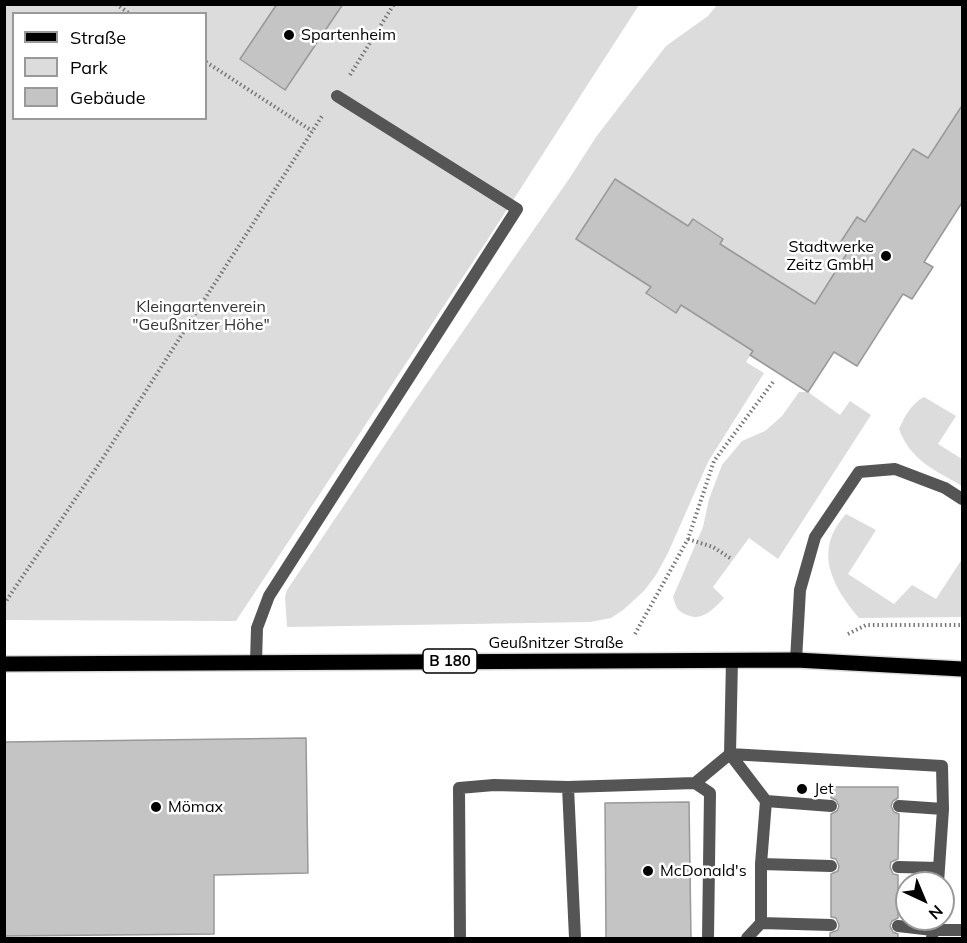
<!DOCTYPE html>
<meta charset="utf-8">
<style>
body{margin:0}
#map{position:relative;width:967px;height:943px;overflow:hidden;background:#fff;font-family:Mulish,sans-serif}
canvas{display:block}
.frame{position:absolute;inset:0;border:6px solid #000;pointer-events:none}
.legend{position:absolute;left:12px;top:12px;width:195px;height:108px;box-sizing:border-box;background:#fff;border:2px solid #999;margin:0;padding:8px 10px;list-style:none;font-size:18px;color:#000}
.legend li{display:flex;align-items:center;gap:12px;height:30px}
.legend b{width:30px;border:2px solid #999}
.north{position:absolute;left:895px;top:871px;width:60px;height:60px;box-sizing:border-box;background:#fff;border:2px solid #999;border-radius:50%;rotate:136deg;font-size:16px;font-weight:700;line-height:24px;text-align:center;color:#000}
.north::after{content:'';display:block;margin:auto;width:21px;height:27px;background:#000;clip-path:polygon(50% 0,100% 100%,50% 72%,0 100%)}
</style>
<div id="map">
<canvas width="967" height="943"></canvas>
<div class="frame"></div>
<ul class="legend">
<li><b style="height:8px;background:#000"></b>Straße</li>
<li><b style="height:16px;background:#dcdcdc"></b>Park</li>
<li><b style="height:16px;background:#c4c4c4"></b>Gebäude</li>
</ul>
<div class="north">N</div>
</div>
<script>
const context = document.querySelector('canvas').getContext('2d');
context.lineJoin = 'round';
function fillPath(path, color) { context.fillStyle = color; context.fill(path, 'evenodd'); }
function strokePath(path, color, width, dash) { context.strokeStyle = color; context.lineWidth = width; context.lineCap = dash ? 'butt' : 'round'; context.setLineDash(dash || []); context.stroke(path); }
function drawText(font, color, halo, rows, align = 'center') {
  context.font = font + ' Mulish,sans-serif'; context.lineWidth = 5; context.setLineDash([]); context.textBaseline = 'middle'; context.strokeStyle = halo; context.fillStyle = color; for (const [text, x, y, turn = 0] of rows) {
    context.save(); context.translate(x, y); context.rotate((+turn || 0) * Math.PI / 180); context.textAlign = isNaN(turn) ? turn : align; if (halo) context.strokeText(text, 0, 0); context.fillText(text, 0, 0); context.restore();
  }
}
const green = new Path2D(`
 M 5,5 L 639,5 L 488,239 L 236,621 L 5,620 ZM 14,14 L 206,14 L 206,118 L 14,118 Z
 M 717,5 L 962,5 L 962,104 L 928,158 L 913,149 L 865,222 L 857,217 L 840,243 L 849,250 L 815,304 L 720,244 L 723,239 L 693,220 L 688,226 L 614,179 L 576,240 L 651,287 L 647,294 L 676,313 L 681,305 L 753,351 L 746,362 L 764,373 L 708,462 L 668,553 L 656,575 L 644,591 L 623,610 L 611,618 L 590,622 L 287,627 L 285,597 L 287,590 L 411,406 L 569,179 L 596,137 L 666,46 L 708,16 Z
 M 799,392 L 808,392 L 840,415 L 850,401 L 871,415 L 778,559 L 749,538 L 713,587 L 724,598 C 714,608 703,622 687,615 C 677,611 676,607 673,597 L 703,527 L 709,499 L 722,465 L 742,441 L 765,431 L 782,416 Z
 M 924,397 L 956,416 L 938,444 L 962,459 L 962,486 C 935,470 911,461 899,429 C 905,416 911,404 924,397 Z
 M 846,514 L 876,530 L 848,574 L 894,604 L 912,585 L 936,599 L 962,559 L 962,617 L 859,618 C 831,585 813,550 846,514 Z`);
const building = new Path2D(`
 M 277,4 L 343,4 L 285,90 L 240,59 Z
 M 963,104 L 963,201 L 924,262 L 933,267 L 912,299 L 903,294 L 857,366 L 834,352 L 808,392 L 750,355 L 753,351 L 681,305 L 676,313 L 646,293 L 651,287 L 576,239 L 615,179 L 688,226 L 693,219 L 723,239 L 720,244 L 815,304 L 849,250 L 840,243 L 857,217 L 865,222 L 913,149 L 928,158 Z
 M 306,738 L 308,873 L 214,875 L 214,934 L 4,936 L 4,742 Z
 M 831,787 L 898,787 L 898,798 L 893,801 L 891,806 L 894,812 L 899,814 L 898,859 L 891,862 L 890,867 L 893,874 L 898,875 L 898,918 L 892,921 L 890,926 L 893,932 L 898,934 L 898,939 L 830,939 L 830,933 L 838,930 L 839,925 L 836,918 L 831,917 L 831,874 L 838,871 L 839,866 L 836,859 L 831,858 L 831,814 L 837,811 L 839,806 L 836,800 L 831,798 Z
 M 689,802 L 691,939 L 606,939 L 605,803 Z`);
const path = new Path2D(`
 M 116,4 L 130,14
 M 206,62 L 312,131
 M 350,75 L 394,4
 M 688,539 L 713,547 L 730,558
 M 4,604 L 101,461 L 322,116
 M 635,634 L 688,539 L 714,461 L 773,382
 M 848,634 L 866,625 L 962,625`);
const lane = new Path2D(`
 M 796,660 L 800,590 L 815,537 L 859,472 L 895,469 L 945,488 L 962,499
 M 256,662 L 257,628 L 269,596 L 517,209 L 337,96
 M 695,783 L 710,793 L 708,938
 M 568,787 L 695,783 L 730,754 L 732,660
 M 831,806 L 766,801 L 730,754 L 942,766 L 943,809
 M 761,864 L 766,801
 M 898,867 L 939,868 L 943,809 L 899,806
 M 938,883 L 939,868
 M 831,925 L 761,923 L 761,864 L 831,866
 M 898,926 L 933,930 L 962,930
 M 460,938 L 459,788 L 494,785 L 568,787 L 575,938
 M 747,938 L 761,923
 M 932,938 L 934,919`);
const primary = new Path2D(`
 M 4,664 L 796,660 L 962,669`);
const markers = [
 [289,35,6,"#000"],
 [886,256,6,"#000"],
 [802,789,6,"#000"],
 [156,807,6,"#000"],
 [648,871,6,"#000"]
];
const shields = [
 [450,661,54]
];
const shieldNames = [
 ["B 180",450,661]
];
const poiNames = [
 ["Spartenheim",301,35],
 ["Stadtwerke",874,247,"right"],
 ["Zeitz GmbH",874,265,"right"],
 ["Jet",814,789],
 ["Mömax",168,807],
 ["McDonald's",660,871]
];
const parkNames = [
 ["Kleingartenverein",201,307],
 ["\"Geußnitzer Höhe\"",201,325]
];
const streetNames = [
 ["Geußnitzer Straße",556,643]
];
fillPath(green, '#dcdcdc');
fillPath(building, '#c4c4c4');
strokePath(building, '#999', 1.5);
strokePath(primary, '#dbdbdb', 18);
strokePath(path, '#777', 4, [1.5, 3]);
strokePath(lane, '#555', 12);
strokePath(primary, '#000', 15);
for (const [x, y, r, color] of markers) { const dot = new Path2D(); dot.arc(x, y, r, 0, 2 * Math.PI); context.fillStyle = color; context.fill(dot); strokePath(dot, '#fff', 2); }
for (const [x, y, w] of shields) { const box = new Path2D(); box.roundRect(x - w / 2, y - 12, w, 24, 4.5); context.fillStyle = '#fff'; context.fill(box); strokePath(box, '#000', 1.5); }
drawText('bold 15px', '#000', null, shieldNames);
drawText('16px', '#000', '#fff', poiNames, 'left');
drawText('16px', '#333', '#fff', parkNames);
drawText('16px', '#000', '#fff', streetNames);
</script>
